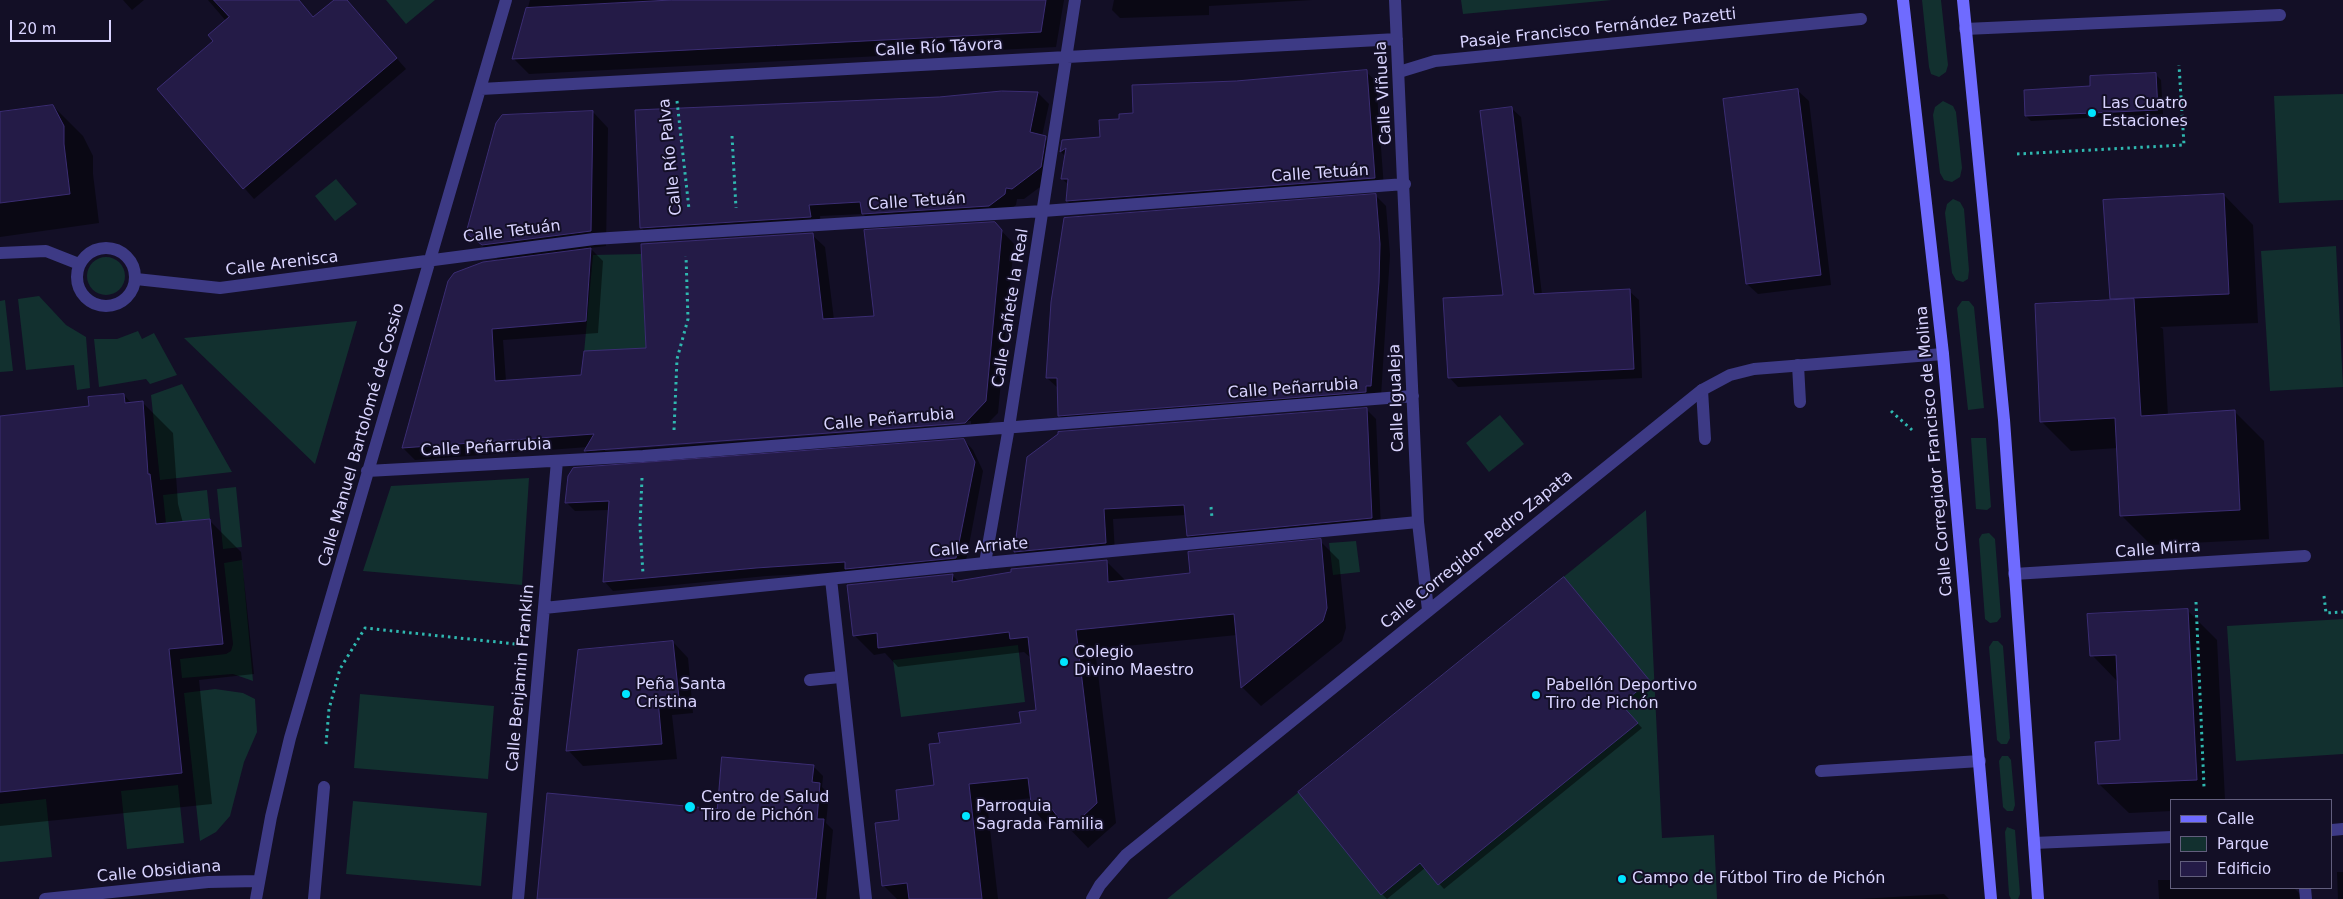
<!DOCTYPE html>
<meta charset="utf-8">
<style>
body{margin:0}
#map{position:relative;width:2343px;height:899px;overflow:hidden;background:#130f26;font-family:"DejaVu Sans",sans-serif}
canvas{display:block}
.legend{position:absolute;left:2170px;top:799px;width:162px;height:90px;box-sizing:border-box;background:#130f26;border:1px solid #625e7d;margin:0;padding:6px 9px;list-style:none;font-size:15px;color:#d9d4ff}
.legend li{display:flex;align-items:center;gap:10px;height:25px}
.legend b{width:25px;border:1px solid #625e7d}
.scale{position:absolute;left:10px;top:20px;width:101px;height:22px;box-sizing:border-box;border:2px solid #d9d4ff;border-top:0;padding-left:6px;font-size:15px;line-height:18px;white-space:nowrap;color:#d9d4ff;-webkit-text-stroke:4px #130f26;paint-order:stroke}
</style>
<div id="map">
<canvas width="2343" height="899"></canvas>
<ul class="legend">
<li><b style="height:6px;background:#6f6bff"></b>Calle</li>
<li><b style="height:14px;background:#12302f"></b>Parque</li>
<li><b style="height:14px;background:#241b47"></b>Edificio</li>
</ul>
<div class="scale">20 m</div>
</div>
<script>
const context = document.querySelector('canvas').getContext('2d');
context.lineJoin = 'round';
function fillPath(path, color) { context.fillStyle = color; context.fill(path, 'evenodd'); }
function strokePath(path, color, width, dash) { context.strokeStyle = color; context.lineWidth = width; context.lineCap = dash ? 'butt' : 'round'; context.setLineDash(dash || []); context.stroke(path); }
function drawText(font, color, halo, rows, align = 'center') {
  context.font = font + ' "DejaVu Sans",sans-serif'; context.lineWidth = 4; context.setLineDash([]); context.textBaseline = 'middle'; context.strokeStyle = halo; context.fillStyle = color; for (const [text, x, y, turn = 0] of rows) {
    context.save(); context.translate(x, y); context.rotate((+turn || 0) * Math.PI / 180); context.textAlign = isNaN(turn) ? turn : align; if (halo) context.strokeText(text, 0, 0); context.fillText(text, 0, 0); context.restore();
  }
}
const green = new Path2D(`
 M 386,0 L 435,0 L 406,24 Z
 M 1461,0 L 1612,0 L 1463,14 Z
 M 1922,0 L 1941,0 L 1948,65 L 1946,72 L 1939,77 L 1931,74 L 1929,67 Z
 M 2343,94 L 2343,200 L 2279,203 L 2274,96 Z
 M 1943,101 L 1953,106 L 1956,112 L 1962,168 L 1960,177 L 1952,182 L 1944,180 L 1940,173 L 1933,115 L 1935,107 Z
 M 336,179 L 357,204 L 335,221 L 315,196 Z
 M 1953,199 L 1960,202 L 1964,209 L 1969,270 L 1968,279 L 1963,282 L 1956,280 L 1952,273 L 1945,213 L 1947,204 Z
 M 2336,246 L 2343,387 L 2270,391 L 2261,251 Z
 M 641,254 L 646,348 L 584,353 L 593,255 Z
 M87 276a19 19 0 1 1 38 0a19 19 0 1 1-38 0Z
 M 39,296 L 66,325 L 86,337 L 90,388 L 77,390 L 74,365 L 26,370 L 18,299 Z
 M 5,300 L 13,371 L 0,372 L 0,301 Z
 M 1962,301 L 1969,301 L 1974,307 L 1984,408 L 1968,410 L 1957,308 Z
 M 357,321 L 315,464 L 184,338 Z
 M 138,331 L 142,339 L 154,333 L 177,375 L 150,384 L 146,379 L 99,387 L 94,339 L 117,339 Z
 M 182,384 L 232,472 L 160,480 L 151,395 Z
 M 1500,415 L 1524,444 L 1489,472 L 1466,443 Z
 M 1971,438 L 1986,438 L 1991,507 L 1987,510 L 1976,509 Z
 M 529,478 L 522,585 L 363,571 L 391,486 Z
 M 236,487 L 242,547 L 223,549 L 217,489 Z
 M 207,490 L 210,519 L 166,524 L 163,495 Z
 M 1646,510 L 1662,838 L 1714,835 L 1717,899 L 1167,899 Z
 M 1989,533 L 1995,539 L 2001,617 L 1997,622 L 1990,623 L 1985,619 L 1979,539 L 1982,534 Z
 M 1356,541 L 1360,572 L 1333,575 L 1329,543 Z
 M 242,560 L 253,681 L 233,674 L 182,678 L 180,659 L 226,654 L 231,651 L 233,644 L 224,563 Z
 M 2343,619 L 2343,754 L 2236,761 L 2227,626 Z
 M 1993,641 L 1998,641 L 2003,646 L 2010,738 L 2007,744 L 2001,744 L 1997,740 L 1989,647 Z
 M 1018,645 L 1025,702 L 901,717 L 893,660 Z
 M 215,689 L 243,693 L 255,699 L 257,732 L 244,762 L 230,816 L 216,832 L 200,841 L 184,693 Z
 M 360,694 L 494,706 L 488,779 L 354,768 Z
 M 2002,756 L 2008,756 L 2011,760 L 2015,805 L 2013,811 L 2007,811 L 2003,807 L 1999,761 Z
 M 178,785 L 184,843 L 127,849 L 121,791 Z
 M 46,799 L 52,857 L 0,862 L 0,804 Z
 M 353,801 L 487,813 L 481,886 L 346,874 Z
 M 2007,827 L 2015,830 L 2020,894 L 2018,899 L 2011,899 L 2009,895 L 2005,832 Z`);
const shadow = new Path2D(`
 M 123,0 L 144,0 L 132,10 Z
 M 208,0 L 299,0 L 314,18 L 336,0 L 346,0 L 406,69 L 254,199 L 158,90 L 215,41 L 226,21 Z
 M 530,0 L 1064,0 L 1056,47 L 529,74 L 514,59 Z
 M 1114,0 L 1312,0 L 1209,6 L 1209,15 L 1120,18 L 1112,10 Z
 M 1366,72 L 1376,81 L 1384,188 L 1077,211 L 1067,201 L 1069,185 L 1062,179 L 1066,157 L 1061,152 L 1063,141 L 1101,138 L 1121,120 L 1236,82 Z
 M 2156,75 L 2161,80 L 2163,114 L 2031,121 L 2026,116 L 2091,87 Z
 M 1798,91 L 1809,101 L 1831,285 L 1758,294 L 1747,284 Z
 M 1002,93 L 1038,93 L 1049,104 L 1042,136 L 1056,148 L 1052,178 L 1024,199 L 1017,199 L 1016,205 L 1001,217 L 874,225 L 863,214 L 820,216 L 821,228 L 652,239 L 641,227 L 939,98 Z
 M 53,106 L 83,136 L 93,156 L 93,174 L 99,223 L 0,237 L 0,113 Z
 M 1511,108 L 1521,117 L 1542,295 L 1629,291 L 1639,300 L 1642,378 L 1458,387 L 1449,377 L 1504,296 Z
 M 593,112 L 608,128 L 606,246 L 590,248 L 603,261 L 598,333 L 503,340 L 506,381 L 582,376 L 647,349 L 812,235 L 825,247 L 834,320 L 875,317 L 994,223 L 1014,244 L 998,413 L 977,434 L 597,463 L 585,451 L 588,447 L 415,460 L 403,448 L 451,278 L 500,261 L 467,233 ZM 971,421 L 971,424 L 605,451 L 605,448 Z
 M 2224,195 L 2253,225 L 2258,323 L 2160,327 L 2163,329 L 2168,416 L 2235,412 L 2264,441 L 2269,539 L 2151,545 L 2121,515 L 2118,448 L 2071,451 L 2042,422 L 2113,301 L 2111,298 Z
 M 1376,196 L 1386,206 L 1390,255 L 1381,396 L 1069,426 L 1059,415 L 1058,388 L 1047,378 Z
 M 124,395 L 131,403 L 142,402 L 173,433 L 178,504 L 183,523 L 210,521 L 241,552 L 254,674 L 199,680 L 212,804 L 0,826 L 0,417 L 90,407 Z
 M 1366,409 L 1376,419 L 1381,528 L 1198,545 L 1188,535 L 1186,515 L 1113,519 L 1115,553 L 1025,562 L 1015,552 L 1028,458 Z
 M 964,440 L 973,450 L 983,471 L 965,566 L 766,576 L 613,591 L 605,582 L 609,510 L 575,511 L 566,502 Z
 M 1320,541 L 1339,560 L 1346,628 L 1342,641 L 1261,706 L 1242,687 L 1237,635 L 1095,649 L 1116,823 L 1088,848 L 1068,827 L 1052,829 L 1033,810 L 1032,798 L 987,803 L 998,899 L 897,899 L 883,885 L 900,821 L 935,787 L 941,744 L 1022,724 L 1038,711 L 1031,658 L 1024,652 L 898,667 L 885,653 L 874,655 L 855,636 L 849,586 L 953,576 L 959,582 L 1106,561 L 1125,580 L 1191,574 Z
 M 1569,584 L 1654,687 L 1625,710 L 1642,728 L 1444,889 L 1425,868 L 1387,899 L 1382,894 Z
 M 2188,611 L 2217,640 L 2225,800 L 2172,800 L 2172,811 L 2129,813 L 2099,784 L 2122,742 L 2118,682 L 2092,655 Z
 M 673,642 L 688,658 L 693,713 L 672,715 L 677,759 L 583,766 L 568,750 Z
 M 813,766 L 823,776 L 822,787 L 829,794 L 826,823 L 833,830 L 826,899 L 539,899 L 718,810 Z
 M 2337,872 L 2343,872 L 2343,899 L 2338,899 Z
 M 2158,880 L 2172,880 L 2172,888 L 2294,888 L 2305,899 L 2159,899 Z
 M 1944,894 L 1949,899 L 1860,899 Z`);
const building = new Path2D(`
 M 214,0 L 299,0 L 313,17 L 334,0 L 347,0 L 397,58 L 243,189 L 157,89 L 213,41 L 208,35 L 229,17 Z
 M 672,0 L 1046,0 L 1041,32 L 512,59 L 526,8 Z
 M 1367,70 L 1375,178 L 1066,201 L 1068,179 L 1061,179 L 1066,148 L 1060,152 L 1062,140 L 1100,137 L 1099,120 L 1119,119 L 1119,114 L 1133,113 L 1132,85 L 1236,81 Z
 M 2156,73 L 2158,110 L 2025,116 L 2024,90 L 2090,86 L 2090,76 Z
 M 1798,89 L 1821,275 L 1746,284 L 1723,99 Z
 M 1002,91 L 1038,92 L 1030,132 L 1046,136 L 1041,167 L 1012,189 L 1006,188 L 1005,194 L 989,206 L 862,214 L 860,202 L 809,205 L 811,217 L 640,228 L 635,110 L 939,97 Z
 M 53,105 L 64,126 L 64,144 L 70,194 L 0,203 L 0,112 Z
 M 1512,107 L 1534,294 L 1630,289 L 1634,369 L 1448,378 L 1443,298 L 1503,295 L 1480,111 Z
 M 593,111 L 591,231 L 482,245 L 466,233 L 496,123 L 502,115 Z
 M 1376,194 L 1380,244 L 1379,282 L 1371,386 L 1366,386 L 1366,392 L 1058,416 L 1057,378 L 1046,378 L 1051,302 L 1064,218 Z
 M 2224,194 L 2229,294 L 2110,299 L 2103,200 Z
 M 995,222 L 1002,230 L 986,401 L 965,423 L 584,451 L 594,434 L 402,448 L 448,281 L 454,273 L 483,262 L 591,248 L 586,321 L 492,329 L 495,381 L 581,375 L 584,351 L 646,348 L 641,244 L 813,233 L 823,319 L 874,316 L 864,230 Z
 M 2134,299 L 2141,416 L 2235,410 L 2240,510 L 2120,516 L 2115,418 L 2040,422 L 2035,304 Z
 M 124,394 L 125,403 L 143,401 L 148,474 L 150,474 L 156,524 L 210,519 L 223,644 L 169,649 L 182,773 L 0,792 L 0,416 L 89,406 L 88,397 Z
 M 1367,408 L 1372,518 L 1187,536 L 1184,505 L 1104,509 L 1106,543 L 1014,552 L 1027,457 L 1058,434 L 1058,432 Z
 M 964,439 L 975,462 L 956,558 L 845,569 L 845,562 L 756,568 L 603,582 L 609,501 L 565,503 L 568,476 L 573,468 Z
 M 1321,539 L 1327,608 L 1323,621 L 1241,688 L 1234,614 L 1076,630 L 1097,803 L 1068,830 L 1051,808 L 1032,811 L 1028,778 L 969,784 L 982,899 L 909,899 L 907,883 L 882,886 L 875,823 L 899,820 L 896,790 L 934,785 L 929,744 L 940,743 L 938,733 L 1021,723 L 1019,712 L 1036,710 L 1028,637 L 1010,639 L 1009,632 L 878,648 L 877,633 L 853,636 L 847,585 L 953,574 L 952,582 L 1011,572 L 1011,569 L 1107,560 L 1108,582 L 1190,573 L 1188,552 Z
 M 1564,577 L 1650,681 L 1621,704 L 1638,723 L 1438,885 L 1420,863 L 1381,895 L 1298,792 Z
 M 2188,609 L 2197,780 L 2098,784 L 2095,742 L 2120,740 L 2116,655 L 2090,656 L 2087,614 Z
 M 673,641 L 679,698 L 658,700 L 662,744 L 566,751 L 578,650 Z
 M 722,757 L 814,765 L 812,782 L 820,783 L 817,819 L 824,819 L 816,899 L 537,899 L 547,793 L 717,809 Z`);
const path = new Path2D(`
 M 677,101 L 689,209
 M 732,136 L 736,208
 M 2017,154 L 2184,145 L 2179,65
 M 1891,411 L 1912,430
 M 674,430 L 677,359 L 688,319 L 686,256
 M 642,478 L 640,526 L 643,574
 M 1211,507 L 1212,518
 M 2324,596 L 2326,613 L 2343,612
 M 2196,602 L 2204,787
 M 326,744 L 329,709 L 340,669 L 365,628 L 516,644`);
const service = new Path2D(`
 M 1965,29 L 2280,15
 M 1798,365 L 1800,402
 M 1702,390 L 1705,439
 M 810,680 L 840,677
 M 1821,771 L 1980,761
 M 2305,888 L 2306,899
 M 314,899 L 324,787`);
const pedestrian = new Path2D(`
 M 1399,72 L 1435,61 L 1861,19
 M 985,563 L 1418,522`);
const minor = new Path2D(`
 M 1395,0 L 1418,522 L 1428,610
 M 481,89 L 1397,39
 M77 277a29 29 0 1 1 58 0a29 29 0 1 1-58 0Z
 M 0,253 L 46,251 L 79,264
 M 136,279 L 220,288 L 594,239 L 1043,211 L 1405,184
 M 367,471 L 643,456 L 1413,396
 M 2014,574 L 2305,556
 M 831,579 L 866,899
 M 544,608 L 985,563 L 1009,427 L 1075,0
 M 2332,830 L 2343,829
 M 2034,843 L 2172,837
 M 45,899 L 208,882 L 258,881
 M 256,899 L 271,817 L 290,738 L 506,0
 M 518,899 L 557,461
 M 1092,899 L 1100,885 L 1126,855 L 1702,390 L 1730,375 L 1754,369 L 1943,354`);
const secondary = new Path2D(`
 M 1903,0 L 1943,354 L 1991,899
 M 1963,0 L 2004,420 L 2038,899`);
const markers = [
 [2092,113,5,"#00e5ff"],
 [1064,662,5,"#00e5ff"],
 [626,694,5,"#00e5ff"],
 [1536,695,5,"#00e5ff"],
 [690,807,6,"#00e5ff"],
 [966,816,5,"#00e5ff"],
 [1622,879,5,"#00e5ff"]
];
const streetNames = [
 ["Pasaje Francisco Fernández Pazetti",1598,29,-6],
 ["Calle Río Távora",939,48,-3],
 ["Calle Viñuela",1384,93,-93],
 ["Calle Río Palva",671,157,-96],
 ["Calle Tetuán",1320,174,-4],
 ["Calle Tetuán",917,202,-4],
 ["Calle Tetuán",512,232,-7],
 ["Calle Arenisca",282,264,-7],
 ["Calle Cañete la Real",1011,308,-81],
 ["Calle Peñarrubia",1293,389,-4],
 ["Calle Igualeja",1397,398,-92],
 ["Calle Peñarrubia",889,420,-5],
 ["Calle Manuel Bartolomé de Cossio",362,435,-74],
 ["Calle Peñarrubia",486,448,-3],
 ["Calle Corregidor Francisco de Molina",1935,451,-95],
 ["Calle Arriate",979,548,-5],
 ["Calle Corregidor Pedro Zapata",1477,550,-39],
 ["Calle Mirra",2158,550,-4],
 ["Calle Benjamin Franklin",521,678,-85],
 ["Calle Obsidiana",159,872,-5]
];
const poiNames = [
 ["Las Cuatro",2102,104],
 ["Estaciones",2102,122],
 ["Colegio",1074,653],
 ["Divino Maestro",1074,671],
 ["Peña Santa",636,685],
 ["Cristina",636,703],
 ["Pabellón Deportivo",1546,686],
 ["Tiro de Pichón",1546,704],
 ["Centro de Salud",701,798],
 ["Tiro de Pichón",701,816],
 ["Parroquia",976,807],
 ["Sagrada Familia",976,825],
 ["Campo de Fútbol Tiro de Pichón",1632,879]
];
fillPath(green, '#12302f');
fillPath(shadow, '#0007');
fillPath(building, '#241b47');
strokePath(building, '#3b2d73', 1);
strokePath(path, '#2fb8b0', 3, [2.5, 4]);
strokePath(service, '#3d3a85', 12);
strokePath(pedestrian, '#3d3a85', 12);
strokePath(minor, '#3d3a85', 12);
strokePath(secondary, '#6f6bff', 12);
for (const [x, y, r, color] of markers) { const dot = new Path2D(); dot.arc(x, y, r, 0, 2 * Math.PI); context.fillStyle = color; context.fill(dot); strokePath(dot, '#130f26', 2); }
drawText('16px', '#d9d4ff', '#130f26', streetNames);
drawText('16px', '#d9d4ff', '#130f26', poiNames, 'left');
</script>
